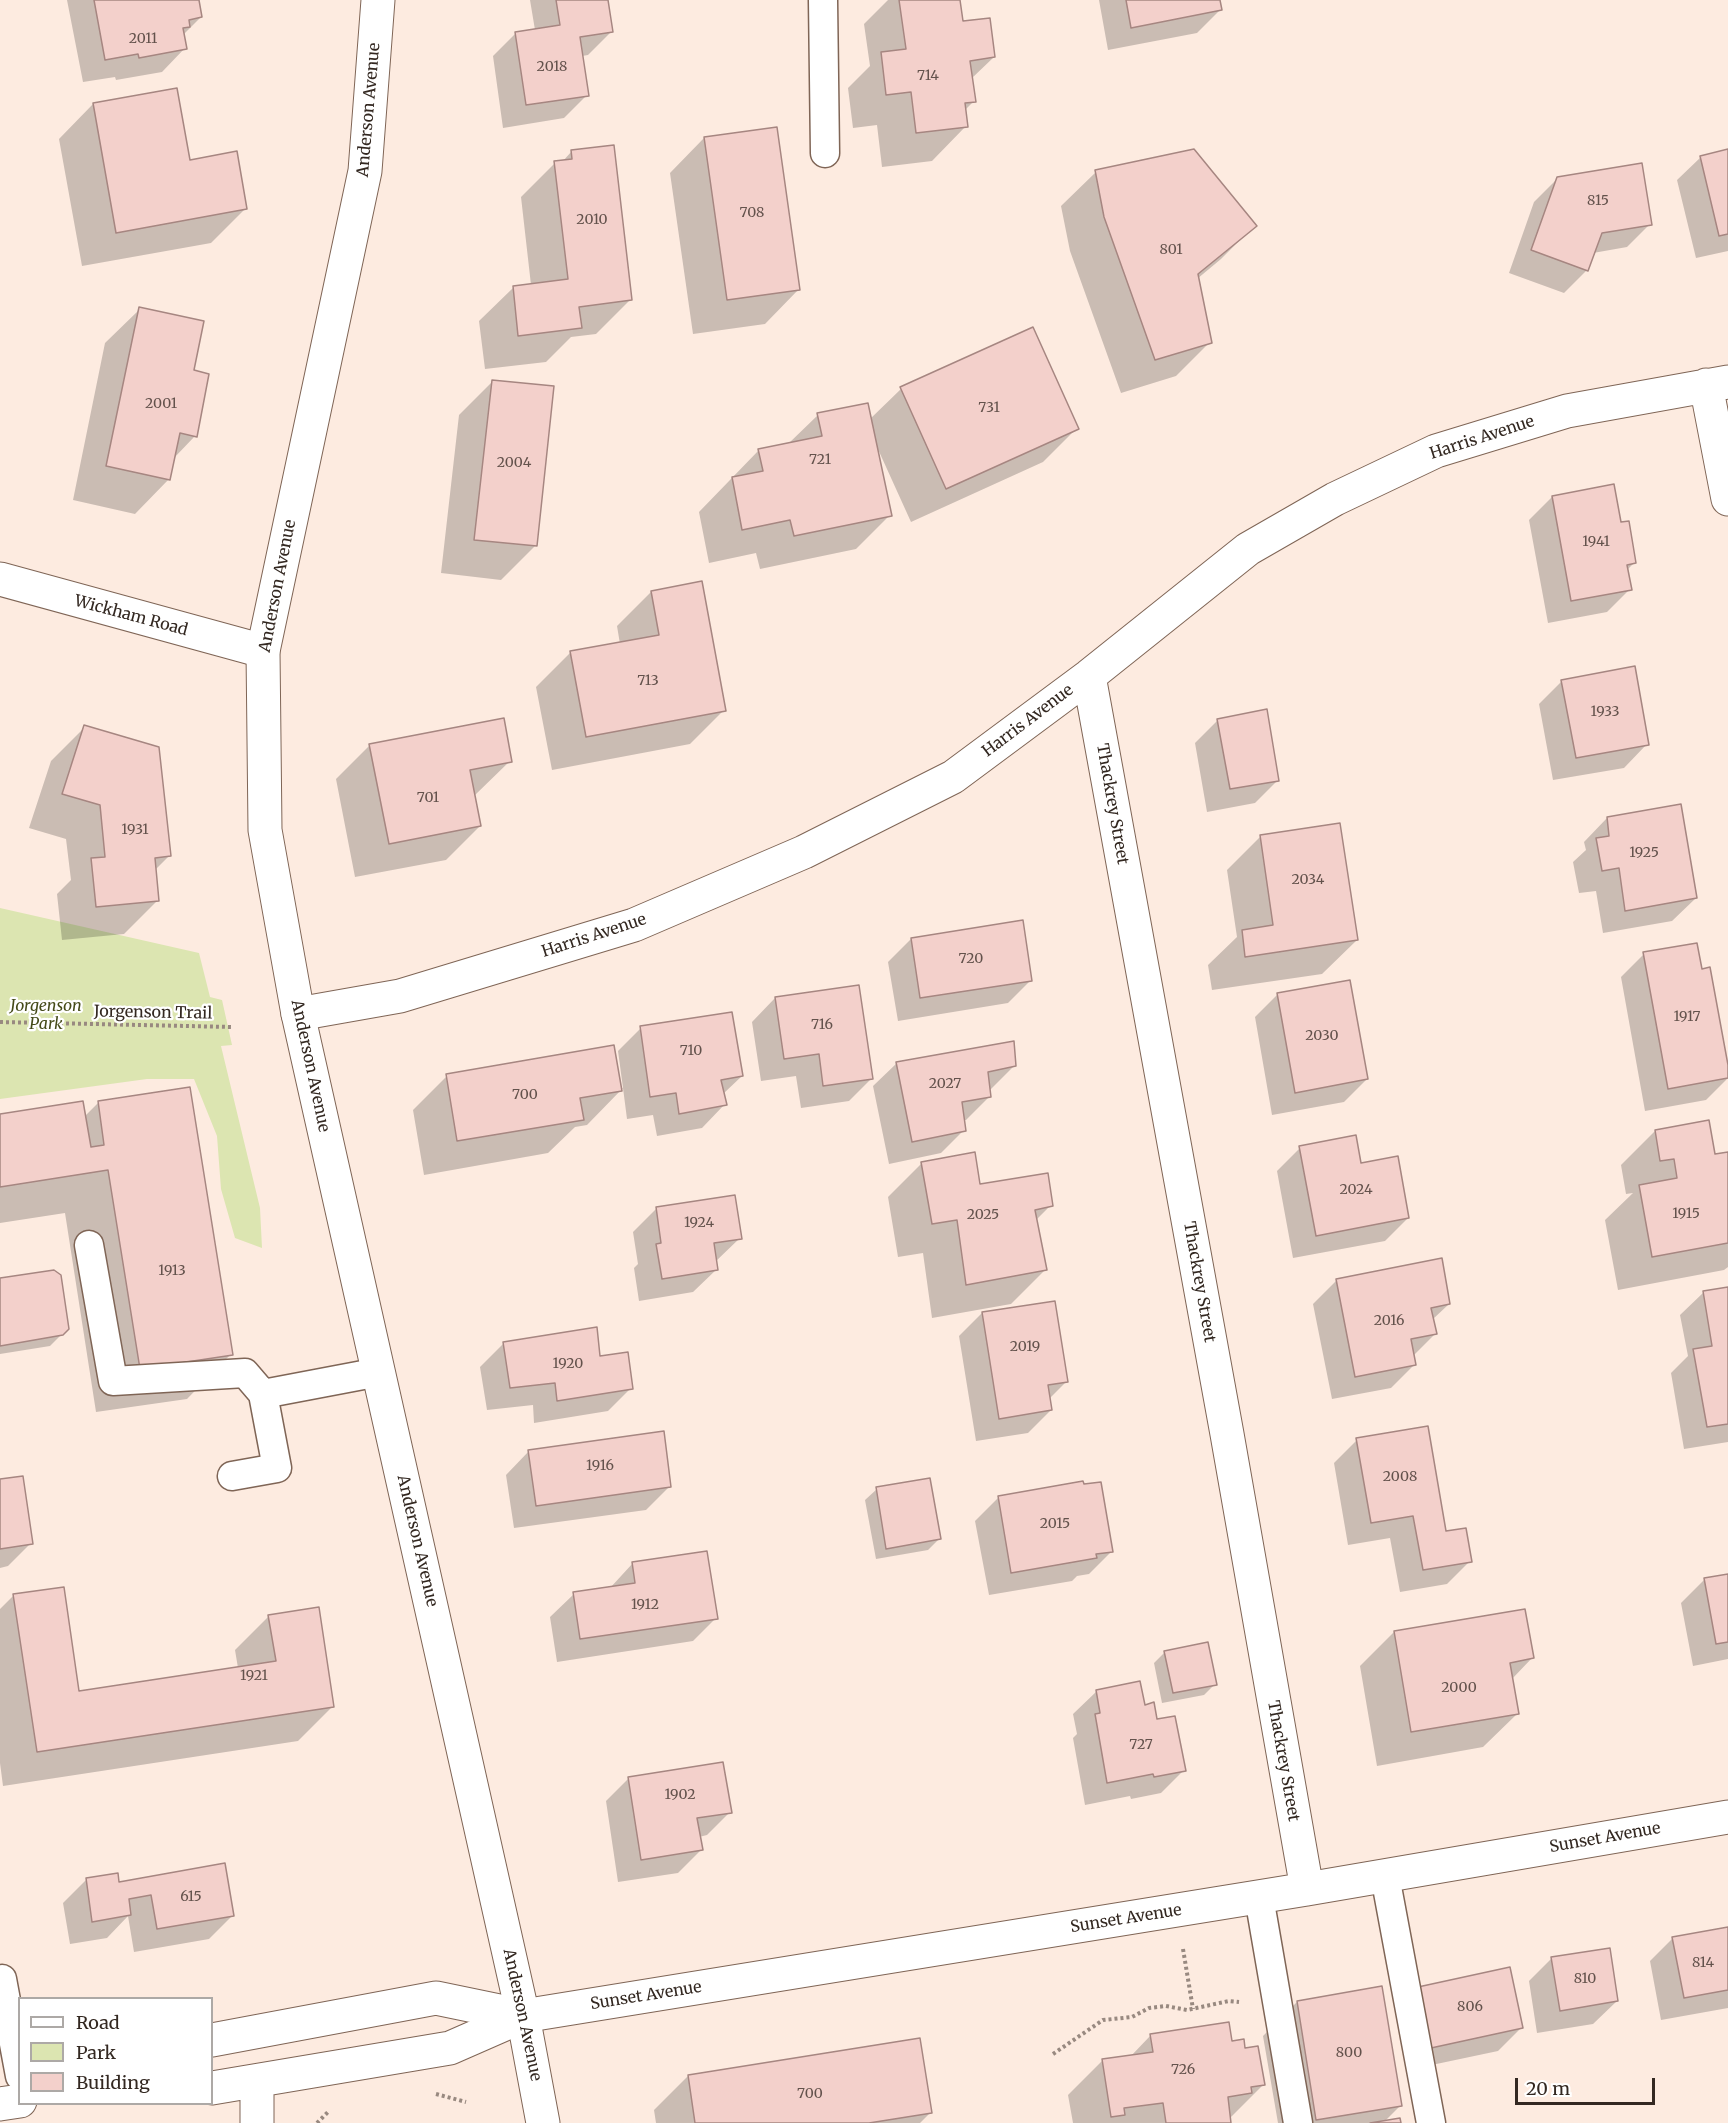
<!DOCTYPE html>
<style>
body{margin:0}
#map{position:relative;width:1728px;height:2123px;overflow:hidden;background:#fdebe0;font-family:Merriweather,serif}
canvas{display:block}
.legend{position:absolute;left:18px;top:1997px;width:195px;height:108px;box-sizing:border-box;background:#fff;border:2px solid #ada9a6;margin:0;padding:8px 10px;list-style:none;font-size:18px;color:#332821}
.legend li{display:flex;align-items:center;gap:12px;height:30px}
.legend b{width:30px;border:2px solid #ada9a6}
.scale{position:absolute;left:1515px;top:2078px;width:140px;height:27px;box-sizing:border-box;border:3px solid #332821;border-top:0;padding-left:8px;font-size:18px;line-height:21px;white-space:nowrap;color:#332821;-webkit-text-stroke:4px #fff;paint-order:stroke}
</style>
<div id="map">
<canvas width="1728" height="2123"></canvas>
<ul class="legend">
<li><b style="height:8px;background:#fff"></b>Road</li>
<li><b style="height:16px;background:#dce5b1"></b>Park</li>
<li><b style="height:16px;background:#f3d0cb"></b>Building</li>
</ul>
<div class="scale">20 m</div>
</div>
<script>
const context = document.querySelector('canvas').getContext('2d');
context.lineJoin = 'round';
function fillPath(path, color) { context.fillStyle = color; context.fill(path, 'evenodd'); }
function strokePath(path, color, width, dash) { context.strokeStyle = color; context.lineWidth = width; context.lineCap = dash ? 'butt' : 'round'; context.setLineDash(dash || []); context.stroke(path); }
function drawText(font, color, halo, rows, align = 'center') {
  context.font = font + ' Merriweather,serif'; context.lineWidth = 4.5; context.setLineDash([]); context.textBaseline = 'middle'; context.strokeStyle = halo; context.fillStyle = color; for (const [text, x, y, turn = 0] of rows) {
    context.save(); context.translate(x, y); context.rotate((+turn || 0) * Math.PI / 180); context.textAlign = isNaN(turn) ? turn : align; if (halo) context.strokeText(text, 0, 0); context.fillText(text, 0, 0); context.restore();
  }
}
const green = new Path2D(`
 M 0,908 L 199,953 L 210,997 L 222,1000 L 232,1045 L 221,1046 L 260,1208 L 262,1248 L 235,1238 L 221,1189 L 217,1136 L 194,1079 L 147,1079 L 0,1099 Z`);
const shadow = new Path2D(`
 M 67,0 L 198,0 L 201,17 L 183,35 L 185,48 L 162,72 L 116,80 L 115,77 L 83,82 Z
 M 530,0 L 606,0 L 611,32 L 588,55 L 582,56 L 587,95 L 564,118 L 503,128 L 493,56 L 516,33 L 535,30 Z
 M 888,0 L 958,0 L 961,22 L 994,57 L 971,79 L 974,101 L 964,111 L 966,126 L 932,161 L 882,167 L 877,125 L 853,128 L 848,88 L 870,66 L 864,24 Z
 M 1099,0 L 1218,0 L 1220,10 L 1197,33 L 1108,50 Z
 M 93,104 L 188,162 L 245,209 L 211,243 L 82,266 L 59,139 Z
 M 704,138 L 799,289 L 765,324 L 693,334 L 670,173 Z
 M 572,151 L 631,299 L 596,334 L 571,337 L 546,362 L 485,369 L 479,321 L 514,287 L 531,285 L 521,197 L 555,163 L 562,162 Z
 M 1728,151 L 1728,251 L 1696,258 L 1677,180 L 1701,157 Z
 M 1096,172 L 1255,225 L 1221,259 L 1197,279 L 1210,342 L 1176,376 L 1121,393 L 1070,251 L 1061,206 Z
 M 1558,178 L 1650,224 L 1627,247 L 1593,253 L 1587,270 L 1564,293 L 1509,273 L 1534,202 Z
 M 140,309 L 192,371 L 195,436 L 174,458 L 169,479 L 135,514 L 73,500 L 105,343 Z
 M 1032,329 L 1077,428 L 1043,462 L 911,522 L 877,447 L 890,515 L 856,549 L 760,569 L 756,553 L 709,563 L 699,512 L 759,450 L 788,444 L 818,415 L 870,419 L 901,389 Z
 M 493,381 L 535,546 L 501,580 L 441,573 L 459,415 Z
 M 1552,497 L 1620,524 L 1635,562 L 1627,570 L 1630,589 L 1607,612 L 1548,623 L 1529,520 Z
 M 651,592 L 724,710 L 690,744 L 552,770 L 536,687 L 571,652 L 620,644 L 617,626 Z
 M 1562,681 L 1647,744 L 1624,768 L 1553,780 L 1539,704 Z
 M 1218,720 L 1278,780 L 1255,803 L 1207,812 L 1195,743 Z
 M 85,727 L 169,856 L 155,870 L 158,900 L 124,934 L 62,940 L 57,894 L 71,880 L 66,839 L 29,828 L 51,761 Z
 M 370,745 L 510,761 L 474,796 L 480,826 L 446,860 L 355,877 L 336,779 Z
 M 1607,818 L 1696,898 L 1672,921 L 1603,933 L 1596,891 L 1579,893 L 1573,862 L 1586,850 L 1584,842 Z
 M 1261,836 L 1357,940 L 1322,974 L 1212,990 L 1208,965 L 1237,937 L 1227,870 Z
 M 911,939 L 1031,980 L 1008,1003 L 898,1021 L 888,962 Z
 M 1644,954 L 1701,971 L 1728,1073 L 1728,1078 L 1706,1100 L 1645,1111 L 1621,977 Z
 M 1278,994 L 1367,1079 L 1344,1102 L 1272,1115 L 1255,1017 Z
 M 775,998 L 872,1078 L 849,1101 L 801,1108 L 796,1076 L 761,1081 L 752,1022 Z
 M 641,1028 L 742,1076 L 723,1094 L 725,1104 L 702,1128 L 657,1136 L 653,1115 L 627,1119 L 623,1088 L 587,1125 L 575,1127 L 548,1153 L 424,1175 L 413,1110 L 447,1076 L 623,1088 L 618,1051 Z
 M 897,1063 L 1014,1066 L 991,1089 L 988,1090 L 989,1097 L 966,1120 L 963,1120 L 964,1130 L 941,1153 L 889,1164 L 873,1086 Z
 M 98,1103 L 231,1354 L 187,1399 L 96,1412 L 65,1213 L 0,1223 L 0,1116 L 84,1117 Z
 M 1655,1131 L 1714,1156 L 1728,1154 L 1728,1267 L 1724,1270 L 1618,1290 L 1605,1220 L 1633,1193 L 1626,1194 L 1621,1165 Z
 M 1300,1148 L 1360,1165 L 1408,1218 L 1385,1241 L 1293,1258 L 1277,1171 Z
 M 922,1163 L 978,1186 L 1051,1205 L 1036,1220 L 1045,1270 L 1011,1304 L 932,1318 L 923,1253 L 898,1257 L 888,1197 Z
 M 656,1209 L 740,1238 L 715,1262 L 717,1269 L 693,1292 L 639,1301 L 634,1268 L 638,1264 L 633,1232 Z
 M 0,1279 L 68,1328 L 50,1346 L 0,1354 Z
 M 1336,1281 L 1449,1304 L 1432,1320 L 1435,1334 L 1413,1356 L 1414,1365 L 1391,1388 L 1332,1399 L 1313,1304 Z
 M 1728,1288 L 1728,1442 L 1684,1449 L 1671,1373 L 1688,1356 L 1680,1315 L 1704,1292 Z
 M 982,1313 L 1066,1382 L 1049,1399 L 1051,1410 L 1028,1433 L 976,1441 L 959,1336 Z
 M 503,1344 L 599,1358 L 631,1388 L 608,1411 L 534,1423 L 533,1405 L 487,1410 L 480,1367 Z
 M 1357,1440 L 1470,1561 L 1447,1584 L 1400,1592 L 1390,1538 L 1348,1545 L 1334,1463 Z
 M 529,1451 L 669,1487 L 646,1510 L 514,1528 L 506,1475 Z
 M 0,1481 L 31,1543 L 8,1566 L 0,1568 Z
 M 877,1489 L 939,1539 L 928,1550 L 876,1559 L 865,1500 Z
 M 998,1498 L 1112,1551 L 1089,1574 L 1077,1576 L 1072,1581 L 989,1595 L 975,1521 Z
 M 633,1563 L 716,1618 L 693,1641 L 557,1662 L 550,1617 L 574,1594 L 610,1588 Z
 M 1728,1575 L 1728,1659 L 1693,1666 L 1681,1603 L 1704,1580 Z
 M 14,1595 L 78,1693 L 238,1668 L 235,1650 L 269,1616 L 333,1706 L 298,1741 L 3,1786 L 0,1763 L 0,1609 Z
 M 1394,1632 L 1532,1658 L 1512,1679 L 1518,1713 L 1483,1747 L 1377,1766 L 1360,1666 Z
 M 1165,1652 L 1215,1684 L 1204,1695 L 1162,1703 L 1154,1663 Z
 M 1097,1691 L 1143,1706 L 1156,1720 L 1184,1770 L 1161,1793 L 1131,1799 L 1130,1796 L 1085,1805 L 1073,1738 L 1077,1734 L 1073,1714 Z
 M 629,1778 L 730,1812 L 707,1835 L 699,1837 L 701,1850 L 678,1873 L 618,1882 L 606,1801 Z
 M 116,1875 L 118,1883 L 232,1916 L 209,1939 L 134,1952 L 128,1916 L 107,1938 L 70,1944 L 63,1903 L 86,1880 Z
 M 1728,1928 L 1728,2008 L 1661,2020 L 1650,1961 L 1673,1938 Z
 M 1552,1958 L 1617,2001 L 1593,2024 L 1537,2033 L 1529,1981 Z
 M 1419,1988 L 1521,2028 L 1498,2051 L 1408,2070 L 1395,2011 Z
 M 1297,2002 L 1401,2105 L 1384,2122 L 1399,2123 L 1278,2123 L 1263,2036 Z
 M 1151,2035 L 1230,2043 L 1244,2050 L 1263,2085 L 1229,2119 L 1230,2123 L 1073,2123 L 1068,2095 L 1102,2061 L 1130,2057 Z
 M 688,2076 L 930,2113 L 920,2123 L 656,2123 L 654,2110 Z`);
const building = new Path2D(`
 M 94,0 L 199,0 L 202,17 L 189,20 L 190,27 L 183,28 L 187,49 L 139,58 L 138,54 L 105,60 Z
 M 556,0 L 608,0 L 613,32 L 580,37 L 589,96 L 526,105 L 515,32 L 560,25 Z
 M 899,0 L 960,0 L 963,21 L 990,18 L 995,57 L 970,61 L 976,102 L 965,103 L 968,127 L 916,133 L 911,92 L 886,95 L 881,52 L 906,49 Z
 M 1126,0 L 1220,0 L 1222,10 L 1131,28 Z
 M 177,88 L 190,160 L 237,151 L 247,209 L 116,233 L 93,103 Z
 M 777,127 L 800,290 L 727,300 L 704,137 Z
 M 614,145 L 632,300 L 579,307 L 582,328 L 518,336 L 513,286 L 568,279 L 554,161 L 572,159 L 571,150 Z
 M 1194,149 L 1257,226 L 1198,274 L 1212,343 L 1155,360 L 1104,217 L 1095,170 Z
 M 1728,149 L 1728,234 L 1719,236 L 1700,156 Z
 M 1642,163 L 1652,225 L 1602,233 L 1588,271 L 1531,250 L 1557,177 Z
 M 139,307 L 204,321 L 194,370 L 209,374 L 197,437 L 180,433 L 170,480 L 106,466 Z
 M 1033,327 L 1079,429 L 946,489 L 900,387 Z
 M 492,380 L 554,386 L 537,546 L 474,540 Z
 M 868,403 L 892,516 L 794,536 L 790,520 L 742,530 L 732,477 L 763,471 L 758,449 L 822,436 L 817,413 Z
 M 1614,484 L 1621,522 L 1629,521 L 1636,563 L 1627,565 L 1632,590 L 1571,601 L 1552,496 Z
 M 702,581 L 726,711 L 586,737 L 570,651 L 659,635 L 651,591 Z
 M 1635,666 L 1649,745 L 1576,758 L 1561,680 Z
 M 1267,709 L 1279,781 L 1230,789 L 1217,719 Z
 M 504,718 L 512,762 L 470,770 L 481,826 L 389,844 L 369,744 Z
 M 84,725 L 159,747 L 171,856 L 155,858 L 159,901 L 96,907 L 91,858 L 105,857 L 100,805 L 62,794 Z
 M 1681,804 L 1697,898 L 1625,911 L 1619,868 L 1602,871 L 1596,838 L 1609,836 L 1607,817 Z
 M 1340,823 L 1358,940 L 1245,957 L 1242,930 L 1273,925 L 1260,835 Z
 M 1023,920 L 1032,981 L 920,998 L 911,938 Z
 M 1697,943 L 1702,969 L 1710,967 L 1728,1065 L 1728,1078 L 1668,1089 L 1643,952 Z
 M 1350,980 L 1368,1079 L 1295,1093 L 1277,993 Z
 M 859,985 L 873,1079 L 823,1086 L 819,1054 L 784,1059 L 775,997 Z
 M 732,1012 L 743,1076 L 721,1080 L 727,1105 L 679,1114 L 676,1093 L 650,1097 L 640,1026 Z
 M 1014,1041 L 1016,1066 L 988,1072 L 991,1097 L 962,1102 L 966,1131 L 912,1142 L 896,1062 Z
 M 614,1045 L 622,1091 L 580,1098 L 584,1120 L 457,1141 L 446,1074 Z
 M 190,1087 L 233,1355 L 140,1369 L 108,1170 L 0,1187 L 0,1114 L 83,1101 L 91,1147 L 104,1145 L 98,1101 Z
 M 1709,1120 L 1715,1154 L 1728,1152 L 1728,1243 L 1652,1257 L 1639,1185 L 1677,1178 L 1674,1159 L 1660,1161 L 1655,1130 Z
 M 1356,1135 L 1361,1163 L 1398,1156 L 1409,1218 L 1316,1236 L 1299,1146 Z
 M 975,1152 L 980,1184 L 1048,1173 L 1053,1206 L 1035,1210 L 1047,1270 L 966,1285 L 957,1220 L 932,1224 L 921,1162 Z
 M 735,1195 L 742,1239 L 714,1243 L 718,1270 L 662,1279 L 656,1244 L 661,1243 L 656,1207 Z
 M 1442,1258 L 1450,1304 L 1431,1308 L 1437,1334 L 1411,1339 L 1416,1365 L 1355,1377 L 1336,1279 Z
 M 54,1270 L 61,1275 L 69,1329 L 63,1335 L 0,1346 L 0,1278 Z
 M 1728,1287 L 1728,1424 L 1707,1427 L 1693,1349 L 1712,1346 L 1703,1291 Z
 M 1055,1301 L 1068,1382 L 1048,1385 L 1052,1410 L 999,1419 L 982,1312 Z
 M 597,1327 L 600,1356 L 628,1352 L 633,1389 L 557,1401 L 555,1383 L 510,1388 L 503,1342 Z
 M 1428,1426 L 1446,1531 L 1466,1528 L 1472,1562 L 1423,1570 L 1413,1516 L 1371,1523 L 1356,1438 Z
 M 664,1431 L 671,1487 L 536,1506 L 528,1450 Z
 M 23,1476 L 33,1544 L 0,1549 L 0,1479 Z
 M 930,1478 L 941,1539 L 886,1549 L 876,1487 Z
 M 1083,1481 L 1084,1484 L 1101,1482 L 1113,1552 L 1096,1554 L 1097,1558 L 1011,1573 L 998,1496 Z
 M 707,1551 L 718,1619 L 580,1639 L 573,1592 L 635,1583 L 632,1562 Z
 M 1728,1574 L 1728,1642 L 1716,1644 L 1704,1578 Z
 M 64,1587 L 79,1691 L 276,1661 L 268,1615 L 319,1607 L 334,1707 L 37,1752 L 13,1594 Z
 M 1525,1609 L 1534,1658 L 1510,1663 L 1519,1714 L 1411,1732 L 1394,1631 Z
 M 1208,1642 L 1217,1685 L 1173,1693 L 1164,1651 Z
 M 1140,1681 L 1145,1705 L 1154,1702 L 1157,1719 L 1175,1716 L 1186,1771 L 1154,1777 L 1153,1774 L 1107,1783 L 1095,1714 L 1100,1713 L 1096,1690 Z
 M 723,1762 L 732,1813 L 697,1818 L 703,1850 L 641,1860 L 628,1777 Z
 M 225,1863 L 234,1916 L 157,1929 L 151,1895 L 129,1899 L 131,1915 L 92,1922 L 86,1878 L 118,1873 L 119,1882 Z
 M 1728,1927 L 1728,1990 L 1684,1998 L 1672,1937 Z
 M 1610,1948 L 1618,2001 L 1560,2011 L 1551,1957 Z
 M 1510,1967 L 1523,2028 L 1431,2048 L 1418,1987 Z
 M 1382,1986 L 1402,2106 L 1316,2120 L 1297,2001 Z
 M 1229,2022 L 1232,2041 L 1244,2039 L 1245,2048 L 1258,2046 L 1265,2085 L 1251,2087 L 1252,2093 L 1228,2097 L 1231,2123 L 1166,2123 L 1163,2103 L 1124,2108 L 1125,2115 L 1111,2117 L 1102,2059 L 1153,2052 L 1150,2034 Z
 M 920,2038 L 932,2113 L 869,2123 L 695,2123 L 688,2075 Z
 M 1400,2118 L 1401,2123 L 1370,2123 Z`);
const path = new Path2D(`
 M 0,1022 L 233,1027
 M 1183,1949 L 1193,2009
 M 1053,2054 L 1103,2020 L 1132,2017 L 1149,2008 L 1166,2006 L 1187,2010 L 1229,2001 L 1239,2002
 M 436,2094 L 466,2102
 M 317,2123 L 329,2111`);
const service = new Path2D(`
 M 823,0 L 825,153
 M 89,1245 L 113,1381 L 245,1373 L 263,1394
 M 232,1476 L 277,1468 L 263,1394 L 379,1372
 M 1385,1876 L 1431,2123
 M 1259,1897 L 1298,2123
 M 2,1979 L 20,2076`);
const minor = new Path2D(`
 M 1706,385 L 1728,499
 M 0,579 L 263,651
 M 1089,676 L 1227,1434 L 1307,1889
 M 298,1014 L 400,996 L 634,925 L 804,852 L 953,777 L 1089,676 L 1248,549 L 1335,499 L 1436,451 L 1567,411 L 1728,382
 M 212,2040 L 436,1998 L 523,2016
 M 212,2088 L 450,2048 L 523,2016 L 1307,1889 L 1728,1817
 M 0,2104 L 20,2101
 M 257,2123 L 257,2082`);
const secondary = new Path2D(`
 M 378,0 L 365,171 L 263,651 L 265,830 L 298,1014 L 523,2016 L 543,2123`);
const numberNames = [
 ["2011",143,39],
 ["2018",552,67],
 ["714",928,76],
 ["815",1598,201],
 ["708",752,213],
 ["2010",592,220],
 ["801",1171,250],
 ["2001",161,404],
 ["731",989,408],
 ["721",820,460],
 ["2004",514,463],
 ["1941",1596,542],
 ["713",648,681],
 ["1933",1605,712],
 ["701",428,798],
 ["1931",135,830],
 ["1925",1644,853],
 ["2034",1308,880],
 ["720",971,959],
 ["1917",1687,1017],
 ["716",822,1025],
 ["2030",1322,1036],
 ["710",691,1051],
 ["2027",945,1084],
 ["700",525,1095],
 ["2024",1356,1190],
 ["1915",1686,1214],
 ["2025",983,1215],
 ["1924",699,1223],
 ["1913",172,1271],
 ["2016",1389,1321],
 ["2019",1025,1347],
 ["1920",568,1364],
 ["1916",600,1466],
 ["2008",1400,1477],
 ["2015",1055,1524],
 ["1912",645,1605],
 ["1921",254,1676],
 ["2000",1459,1688],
 ["727",1141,1745],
 ["1902",680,1795],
 ["615",191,1897],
 ["814",1703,1963],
 ["810",1585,1979],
 ["806",1470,2007],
 ["800",1349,2053],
 ["726",1183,2070],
 ["700",810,2094]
];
const streetNames = [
 ["Anderson Avenue",369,110,-85],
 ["Harris Avenue",1482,438,-18],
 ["Anderson Avenue",278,586,-79],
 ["Wickham Road",131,616,15],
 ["Harris Avenue",1028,721,-37],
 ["Thackrey Street",1112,804,80],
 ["Harris Avenue",594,936,-18],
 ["Jorgenson Trail",153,1013,1],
 ["Anderson Avenue",310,1066,78],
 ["Thackrey Street",1199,1282,80],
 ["Anderson Avenue",417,1541,77],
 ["Thackrey Street",1283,1761,80],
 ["Sunset Avenue",1605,1838,-10],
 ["Sunset Avenue",1126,1919,-9],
 ["Sunset Avenue",646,1996,-9],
 ["Anderson Avenue",522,2015,78]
];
const parkNames = [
 ["Jorgenson",46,1006],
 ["Park",46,1024]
];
fillPath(green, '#dce5b1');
fillPath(shadow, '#0003');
fillPath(building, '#f3d0cb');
strokePath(building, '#a68681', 1.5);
strokePath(service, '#7f6556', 31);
strokePath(minor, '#7f6556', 35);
strokePath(secondary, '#7f6556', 35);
strokePath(path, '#988980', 4, [3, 3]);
strokePath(service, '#fff', 28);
strokePath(minor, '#fff', 33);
strokePath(secondary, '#fff', 33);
drawText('14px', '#63524c', null, numberNames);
drawText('16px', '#332821', '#fff', streetNames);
drawText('italic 16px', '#454b19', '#fff', parkNames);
</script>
